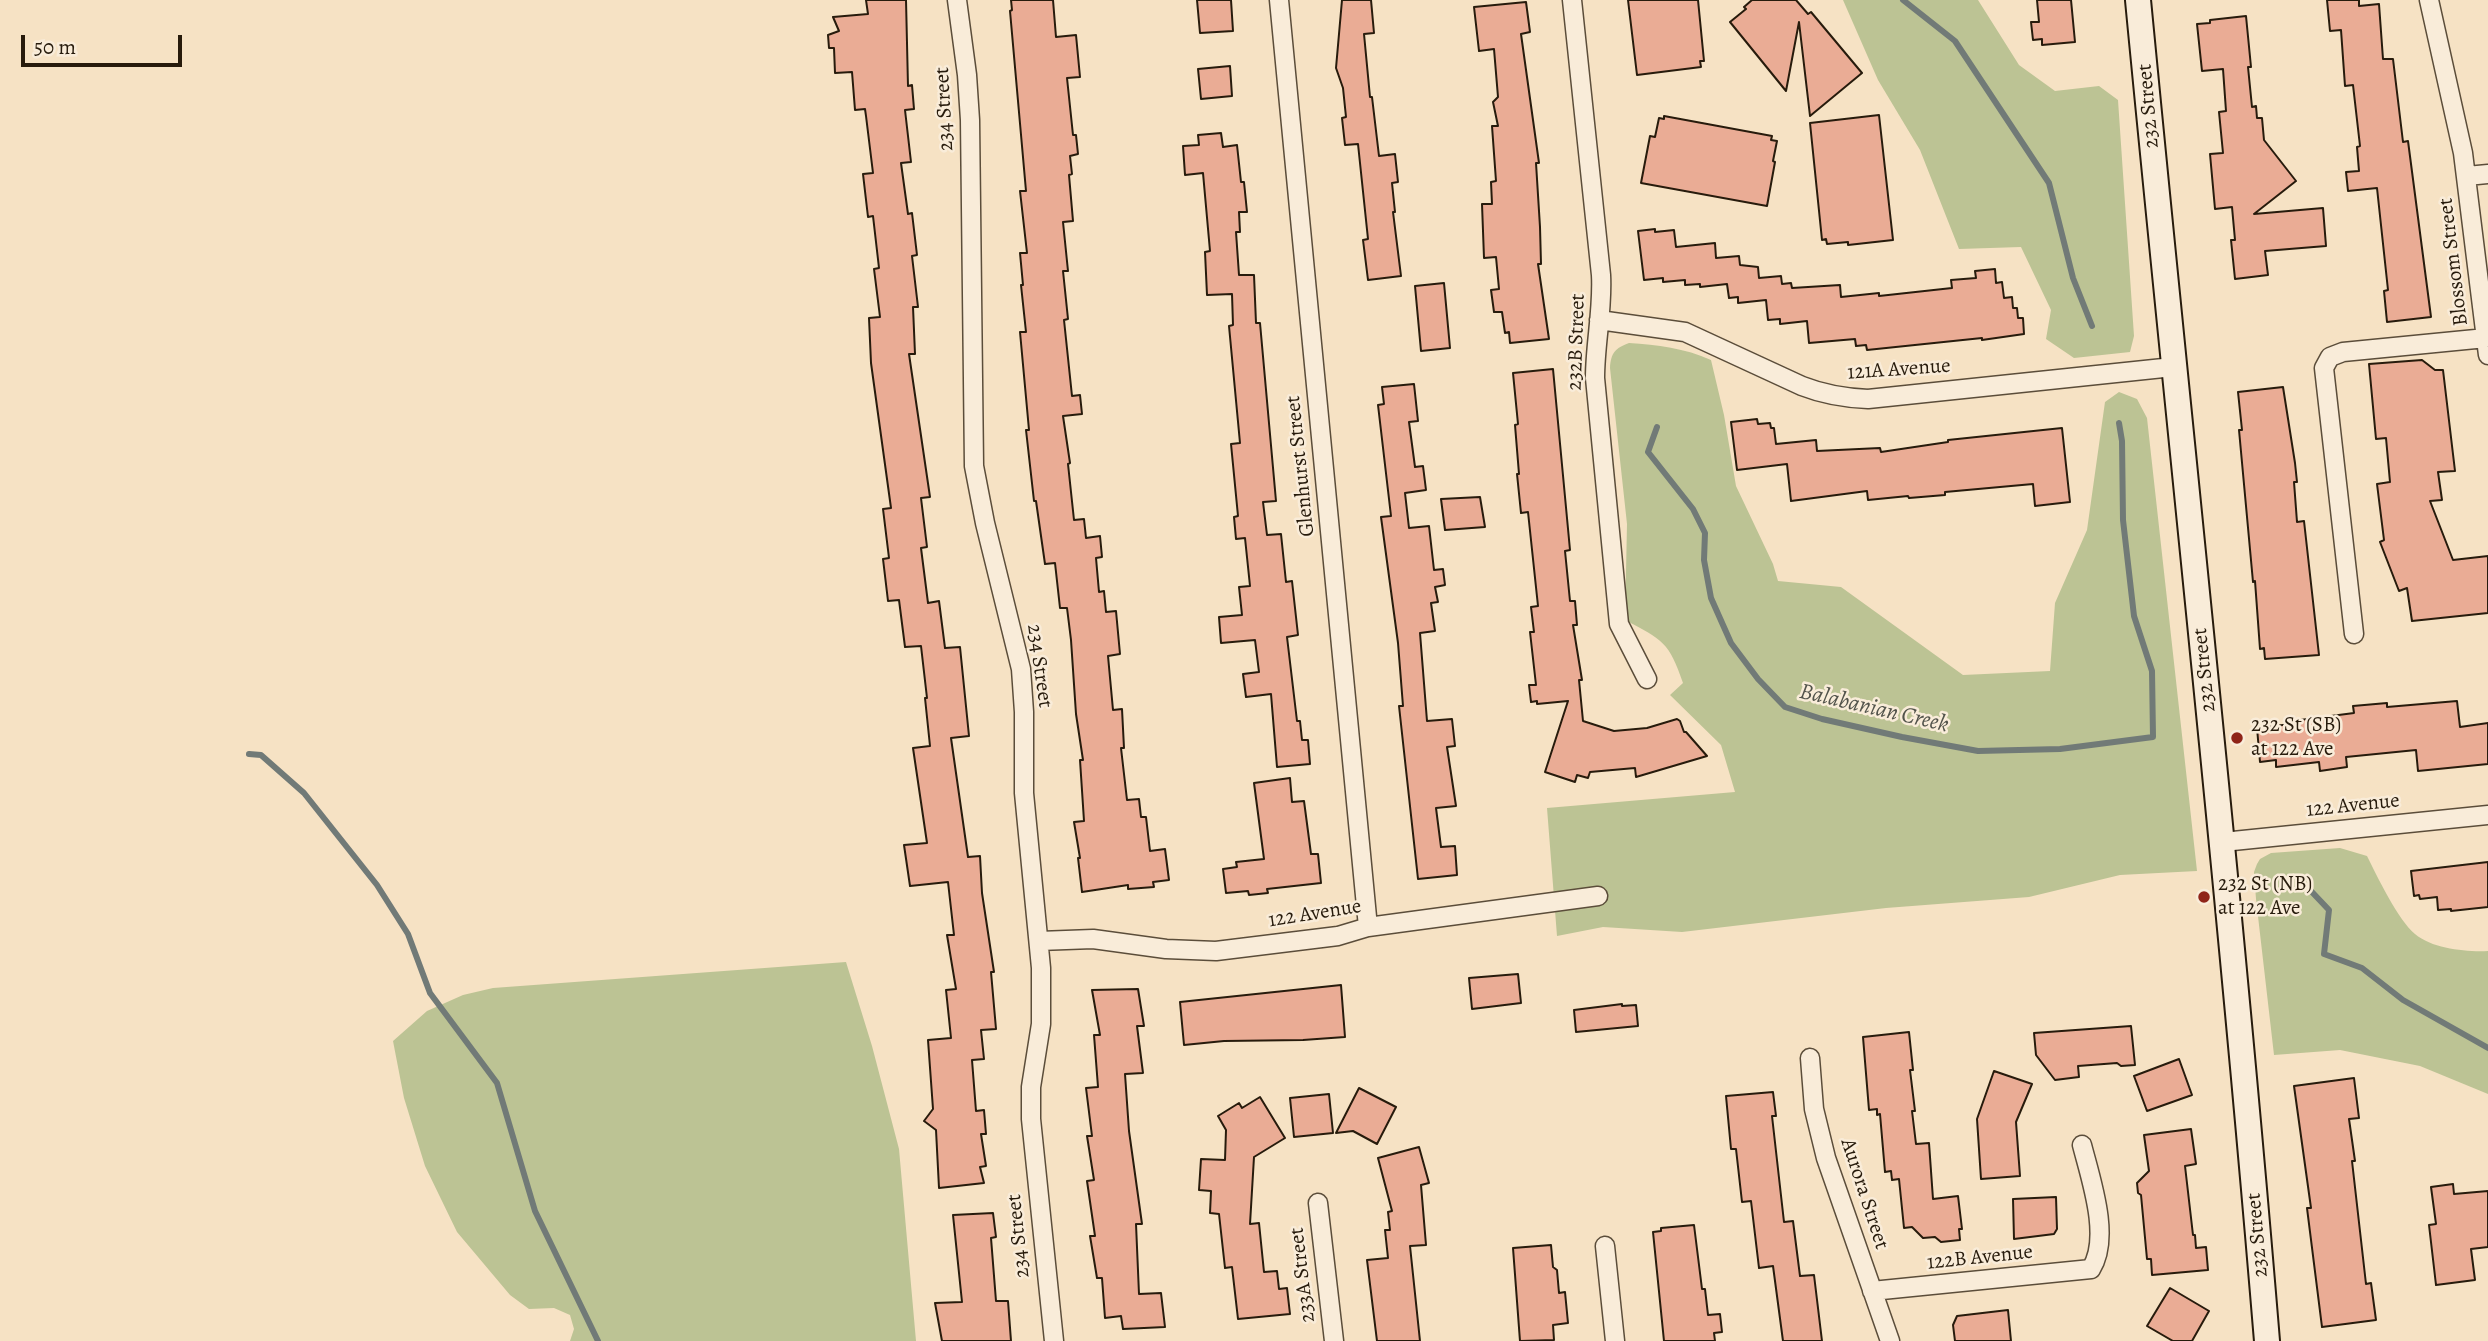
<!DOCTYPE html>
<style>
body{margin:0}
#map{position:relative;width:2488px;height:1341px;overflow:hidden;background:#f6e2c4;font-family:Alegreya,serif}
canvas{display:block}
.scale{position:absolute;left:21px;top:35px;width:161px;height:32px;box-sizing:border-box;border:4px solid #271b0c;border-top:0;padding-left:9px;font-size:21px;line-height:24px;white-space:nowrap;color:#271b0c;-webkit-text-stroke:5px #f9ecd9;paint-order:stroke}
</style>
<div id="map">
<canvas width="2488" height="1341"></canvas>
<div class="scale">50 m</div>
</div>
<script>
const context = document.querySelector('canvas').getContext('2d');
context.lineJoin = 'round';
function fillPath(path, color) { context.fillStyle = color; context.fill(path, 'evenodd'); }
function strokePath(path, color, width, dash) { context.strokeStyle = color; context.lineWidth = width; context.lineCap = dash ? 'butt' : 'round'; context.setLineDash(dash || []); context.stroke(path); }
function drawText(font, color, halo, rows, align = 'center') {
  context.font = font + ' Alegreya,serif'; context.lineWidth = 5; context.setLineDash([]); context.textBaseline = 'middle'; context.strokeStyle = halo; context.fillStyle = color; for (const [text, x, y, turn = 0] of rows) {
    context.save(); context.translate(x, y); context.rotate((+turn || 0) * Math.PI / 180); context.textAlign = isNaN(turn) ? turn : align; if (halo) context.strokeText(text, 0, 0); context.fillText(text, 0, 0); context.restore();
  }
}
const green = new Path2D(`
 M 1843,0 L 1978,0 L 2019,65 L 2055,91 L 2099,86 L 2118,100 L 2134,336 L 2130,352 L 2074,358 L 2046,339 L 2051,310 L 2021,247 L 1959,249 L 1920,150 L 1878,80 Z
 M 1629,343 C 1657,345 1685,348 1711,360 L 1724,415 L 1736,486 L 1773,564 L 1778,581 L 1841,587 L 1963,675 L 2050,671 L 2055,603 L 2087,530 L 2105,402 L 2119,392 L 2137,399 L 2147,418 L 2197,871 L 2120,875 L 2029,897 L 1886,908 L 1682,932 L 1603,927 L 1557,936 L 1547,808 L 1735,792 L 1721,745 L 1670,695 L 1683,683 C 1669,642 1663,640 1625,620 L 1627,524 L 1610,368 C 1611,353 1615,348 1629,343 Z
 M 2340,848 L 2367,856 C 2377,876 2398,920 2415,934 C 2433,949 2466,952 2488,951 L 2488,1094 L 2420,1066 L 2340,1050 L 2274,1055 L 2256,899 L 2254,872 L 2257,864 L 2260,859 L 2271,853 Z
 M 846,962 L 872,1046 L 899,1149 L 916,1341 L 570,1341 L 574,1329 L 570,1315 L 554,1308 L 529,1309 L 510,1295 L 457,1232 L 425,1166 L 404,1098 L 393,1041 L 427,1011 L 463,995 L 493,988 Z`);
const stream = new Path2D(`
 M 1903,0 L 1955,41 L 2049,183 L 2073,278 L 2092,326
 M 1657,427 L 1648,452 L 1693,509 L 1705,533 L 1704,560 L 1711,598 L 1731,643 L 1758,679 L 1785,707 L 1822,719 L 1902,737 L 1978,751 L 2060,749 L 2153,737 L 2152,671 L 2134,616 L 2123,520 L 2122,441 L 2119,423
 M 249,754 L 261,755 L 304,793 L 377,885 L 408,934 L 430,993 L 497,1083 L 535,1211 L 598,1341
 M 2311,891 L 2329,910 L 2324,954 L 2362,968 L 2403,1000 L 2488,1048`);
const building = new Path2D(`
 M 866,0 L 906,0 L 908,86 L 912,85 L 914,109 L 905,110 L 911,162 L 901,163 L 908,214 L 912,213 L 917,255 L 912,256 L 918,307 L 913,307 L 915,354 L 909,354 L 930,497 L 921,498 L 927,547 L 921,548 L 928,603 L 939,601 L 945,648 L 960,647 L 969,736 L 951,738 L 968,857 L 980,856 L 982,893 L 994,972 L 991,972 L 996,1029 L 981,1030 L 984,1059 L 972,1060 L 976,1111 L 984,1110 L 986,1134 L 981,1134 L 986,1166 L 980,1167 L 984,1183 L 939,1188 L 936,1130 L 924,1121 L 933,1109 L 928,1040 L 951,1038 L 946,990 L 956,989 L 947,935 L 954,935 L 948,882 L 910,886 L 904,845 L 927,843 L 913,748 L 930,746 L 925,698 L 927,698 L 921,646 L 905,647 L 899,600 L 888,601 L 883,559 L 889,558 L 883,509 L 891,508 L 871,363 L 869,318 L 880,317 L 874,269 L 879,268 L 873,216 L 868,217 L 863,174 L 873,173 L 866,116 L 865,109 L 855,110 L 852,72 L 835,73 L 834,48 L 829,48 L 828,35 L 839,31 L 833,17 L 868,14 Z
 M 1011,0 L 1053,0 L 1056,37 L 1076,35 L 1080,77 L 1067,78 L 1073,135 L 1076,135 L 1078,154 L 1070,156 L 1072,174 L 1069,175 L 1073,221 L 1063,222 L 1068,271 L 1063,271 L 1068,319 L 1064,320 L 1072,396 L 1080,395 L 1082,414 L 1063,416 L 1070,463 L 1068,464 L 1074,520 L 1084,519 L 1086,538 L 1100,536 L 1102,557 L 1096,558 L 1099,592 L 1104,591 L 1106,612 L 1116,611 L 1120,654 L 1108,656 L 1113,710 L 1122,709 L 1124,748 L 1121,748 L 1127,800 L 1139,799 L 1141,817 L 1146,817 L 1150,851 L 1165,849 L 1169,880 L 1153,882 L 1154,887 L 1128,889 L 1128,885 L 1082,892 L 1078,858 L 1080,858 L 1074,822 L 1084,821 L 1080,760 L 1083,760 L 1076,714 L 1071,640 L 1067,608 L 1060,608 L 1055,563 L 1045,564 L 1036,501 L 1034,501 L 1026,430 L 1029,430 L 1020,332 L 1026,332 L 1021,285 L 1023,285 L 1020,253 L 1027,253 L 1020,191 L 1026,191 L 1010,11 L 1012,10 Z
 M 1197,0 L 1231,0 L 1233,31 L 1200,33 Z
 M 1342,0 L 1371,0 L 1374,33 L 1364,34 L 1370,97 L 1372,97 L 1379,156 L 1395,154 L 1398,182 L 1392,183 L 1395,212 L 1393,212 L 1401,276 L 1368,280 L 1363,240 L 1368,239 L 1358,144 L 1345,145 L 1342,118 L 1346,117 L 1343,88 L 1336,68 Z
 M 1628,0 L 1698,0 L 1704,61 L 1700,61 L 1701,67 L 1637,75 Z
 M 1752,0 L 1796,0 L 1808,14 L 1811,12 L 1862,73 L 1810,116 L 1799,22 L 1786,91 L 1730,22 L 1746,9 L 1744,7 Z
 M 2037,0 L 2071,0 L 2075,42 L 2042,45 L 2042,39 L 2033,40 L 2031,22 L 2039,22 Z
 M 2327,0 L 2359,0 L 2359,6 L 2379,4 L 2383,59 L 2393,59 L 2403,142 L 2408,141 L 2431,317 L 2387,322 L 2384,291 L 2388,290 L 2377,188 L 2348,191 L 2346,172 L 2359,171 L 2357,147 L 2360,146 L 2353,85 L 2345,86 L 2341,30 L 2330,31 Z
 M 1526,2 L 1530,32 L 1521,34 L 1539,163 L 1536,163 L 1540,227 L 1541,264 L 1538,264 L 1549,339 L 1510,343 L 1509,332 L 1505,333 L 1502,312 L 1494,312 L 1491,290 L 1499,289 L 1496,257 L 1484,258 L 1482,204 L 1492,204 L 1491,182 L 1496,181 L 1492,126 L 1498,126 L 1493,102 L 1498,97 L 1494,49 L 1479,51 L 1474,7 Z
 M 2246,16 L 2251,67 L 2248,67 L 2252,107 L 2256,106 L 2257,118 L 2262,118 L 2264,140 L 2296,181 L 2254,214 L 2323,208 L 2326,246 L 2265,251 L 2268,275 L 2235,279 L 2231,240 L 2235,240 L 2232,207 L 2215,209 L 2210,154 L 2223,153 L 2219,112 L 2226,111 L 2223,69 L 2202,71 L 2197,24 L 2210,23 L 2210,20 Z
 M 1230,66 L 1232,96 L 1201,99 L 1198,69 Z
 M 1879,115 L 1893,240 L 1848,245 L 1848,242 L 1827,244 L 1826,239 L 1822,240 L 1810,123 Z
 M 1664,116 L 1772,136 L 1771,140 L 1777,141 L 1773,161 L 1775,162 L 1767,206 L 1641,183 L 1650,136 L 1655,137 L 1659,118 L 1664,119 Z
 M 1221,133 L 1223,147 L 1237,145 L 1241,182 L 1244,182 L 1247,212 L 1239,212 L 1240,232 L 1236,232 L 1239,275 L 1254,275 L 1256,323 L 1260,323 L 1276,501 L 1263,502 L 1267,535 L 1281,534 L 1286,582 L 1292,581 L 1298,635 L 1287,637 L 1297,721 L 1300,721 L 1302,740 L 1308,740 L 1310,764 L 1277,767 L 1271,694 L 1246,697 L 1243,674 L 1259,672 L 1255,640 L 1221,643 L 1219,617 L 1242,615 L 1239,587 L 1250,586 L 1245,538 L 1236,539 L 1234,517 L 1238,516 L 1231,444 L 1240,443 L 1229,326 L 1233,325 L 1232,294 L 1207,295 L 1205,252 L 1210,251 L 1203,173 L 1185,175 L 1183,146 L 1199,145 L 1198,135 Z
 M 1655,229 L 1655,232 L 1674,230 L 1676,247 L 1715,243 L 1716,258 L 1739,256 L 1740,265 L 1758,267 L 1759,278 L 1781,276 L 1782,284 L 1791,283 L 1792,288 L 1840,285 L 1841,297 L 1879,293 L 1879,296 L 1952,288 L 1951,280 L 1976,278 L 1975,271 L 1995,269 L 1996,283 L 2002,282 L 2004,298 L 2012,297 L 2013,308 L 2017,308 L 2018,318 L 2023,318 L 2024,334 L 1982,340 L 1982,338 L 1867,350 L 1866,345 L 1856,346 L 1855,339 L 1809,343 L 1807,321 L 1780,324 L 1780,319 L 1768,320 L 1766,300 L 1738,303 L 1738,297 L 1729,298 L 1727,284 L 1700,287 L 1700,284 L 1685,285 L 1685,280 L 1663,282 L 1663,278 L 1644,280 L 1638,231 Z
 M 1444,283 L 1450,348 L 1421,351 L 1415,286 Z
 M 2422,360 L 2435,370 L 2443,370 L 2455,471 L 2438,472 L 2442,500 L 2430,501 L 2453,560 L 2488,556 L 2488,613 L 2412,621 L 2407,588 L 2399,591 L 2380,542 L 2384,540 L 2377,484 L 2390,482 L 2386,438 L 2376,439 L 2369,364 Z
 M 1553,369 L 1570,550 L 1565,551 L 1570,601 L 1575,601 L 1577,625 L 1573,625 L 1582,680 L 1579,680 L 1583,721 L 1614,731 L 1647,728 L 1677,719 L 1680,721 L 1684,732 L 1686,732 L 1707,756 L 1636,777 L 1635,768 L 1590,772 L 1588,778 L 1577,775 L 1575,782 L 1545,772 L 1568,701 L 1537,704 L 1537,701 L 1531,702 L 1529,685 L 1536,685 L 1530,632 L 1534,632 L 1531,607 L 1538,606 L 1528,512 L 1521,513 L 1517,474 L 1519,474 L 1515,425 L 1518,424 L 1513,373 Z
 M 1414,384 L 1418,421 L 1409,422 L 1415,467 L 1423,466 L 1426,490 L 1405,493 L 1409,528 L 1429,526 L 1434,570 L 1443,569 L 1445,585 L 1435,587 L 1438,602 L 1431,603 L 1435,631 L 1420,633 L 1427,721 L 1452,719 L 1455,746 L 1447,747 L 1456,806 L 1436,808 L 1441,847 L 1455,846 L 1457,875 L 1418,879 L 1399,706 L 1403,706 L 1398,643 L 1381,517 L 1391,516 L 1378,405 L 1384,404 L 1382,387 Z
 M 2283,387 L 2295,463 L 2297,482 L 2294,482 L 2297,522 L 2304,521 L 2319,655 L 2265,659 L 2264,648 L 2260,649 L 2255,581 L 2253,582 L 2239,430 L 2242,430 L 2238,392 Z
 M 1757,419 L 1758,424 L 1770,423 L 1771,428 L 1774,428 L 1776,444 L 1816,440 L 1817,451 L 1880,448 L 1881,452 L 1948,442 L 1948,440 L 2062,428 L 2070,502 L 2035,506 L 2033,484 L 1945,492 L 1945,495 L 1909,498 L 1908,496 L 1868,500 L 1867,491 L 1791,501 L 1787,464 L 1737,470 L 1731,422 Z
 M 1480,497 L 1485,527 L 1445,530 L 1441,499 Z
 M 2457,701 L 2460,727 L 2488,723 L 2488,764 L 2418,771 L 2416,750 L 2346,757 L 2347,767 L 2320,771 L 2319,762 L 2276,767 L 2276,760 L 2260,762 L 2257,728 L 2300,723 L 2300,720 L 2354,713 L 2353,706 L 2387,703 L 2387,707 Z
 M 1290,778 L 1292,802 L 1304,801 L 1311,854 L 1318,854 L 1321,883 L 1267,889 L 1268,893 L 1249,895 L 1248,891 L 1226,893 L 1223,869 L 1237,867 L 1236,862 L 1264,859 L 1254,783 Z
 M 2488,862 L 2488,907 L 2451,911 L 2451,909 L 2438,910 L 2437,897 L 2420,899 L 2419,895 L 2414,896 L 2411,871 Z
 M 1518,974 L 1521,1003 L 1472,1009 L 1469,978 Z
 M 1341,985 L 1345,1037 L 1303,1040 L 1224,1041 L 1184,1045 L 1180,1002 Z
 M 1138,989 L 1144,1026 L 1137,1026 L 1143,1073 L 1125,1074 L 1129,1131 L 1142,1224 L 1136,1224 L 1139,1294 L 1161,1293 L 1165,1327 L 1123,1329 L 1121,1316 L 1105,1318 L 1102,1278 L 1097,1278 L 1090,1236 L 1095,1236 L 1087,1181 L 1094,1180 L 1087,1136 L 1092,1136 L 1086,1088 L 1098,1087 L 1094,1035 L 1100,1035 L 1092,990 Z
 M 1622,1004 L 1622,1006 L 1636,1005 L 1638,1026 L 1576,1032 L 1574,1010 Z
 M 2131,1026 L 2135,1065 L 2121,1066 L 2117,1063 L 2078,1066 L 2079,1077 L 2055,1080 L 2036,1055 L 2034,1033 Z
 M 1909,1032 L 1913,1070 L 1910,1070 L 1915,1111 L 1912,1111 L 1916,1144 L 1929,1143 L 1933,1199 L 1958,1196 L 1962,1229 L 1959,1229 L 1960,1240 L 1941,1242 L 1935,1237 L 1923,1238 L 1912,1227 L 1904,1228 L 1899,1179 L 1892,1180 L 1891,1171 L 1885,1172 L 1880,1114 L 1877,1115 L 1877,1109 L 1869,1110 L 1863,1037 Z
 M 2179,1059 L 2192,1095 L 2147,1111 L 2134,1076 Z
 M 1994,1071 L 2032,1084 L 2016,1122 L 2020,1176 L 1981,1179 L 1977,1119 Z
 M 2354,1078 L 2359,1118 L 2349,1119 L 2355,1161 L 2352,1161 L 2366,1284 L 2371,1283 L 2376,1320 L 2322,1327 L 2307,1208 L 2311,1208 L 2294,1086 Z
 M 1359,1088 L 1396,1107 L 1377,1144 L 1353,1131 L 1336,1133 Z
 M 1773,1092 L 1776,1116 L 1772,1116 L 1784,1222 L 1793,1221 L 1800,1276 L 1814,1275 L 1822,1341 L 1783,1341 L 1773,1266 L 1759,1268 L 1751,1201 L 1742,1202 L 1736,1149 L 1731,1149 L 1726,1096 Z
 M 1329,1094 L 1333,1133 L 1294,1137 L 1290,1098 Z
 M 1260,1097 L 1285,1138 L 1254,1157 L 1250,1224 L 1259,1223 L 1264,1272 L 1277,1271 L 1279,1289 L 1287,1288 L 1290,1314 L 1238,1319 L 1232,1267 L 1225,1268 L 1219,1214 L 1210,1213 L 1211,1191 L 1199,1190 L 1201,1159 L 1225,1160 L 1226,1130 L 1218,1116 L 1239,1103 L 1242,1108 Z
 M 2191,1129 L 2196,1164 L 2185,1166 L 2193,1235 L 2195,1235 L 2196,1248 L 2206,1247 L 2208,1270 L 2152,1275 L 2151,1259 L 2147,1259 L 2141,1195 L 2138,1193 L 2137,1183 L 2149,1171 L 2144,1135 Z
 M 1419,1147 L 1429,1183 L 1421,1185 L 1426,1245 L 1410,1246 L 1420,1341 L 1377,1341 L 1367,1260 L 1388,1258 L 1385,1230 L 1390,1230 L 1388,1212 L 1392,1211 L 1378,1158 Z
 M 2453,1184 L 2454,1194 L 2488,1191 L 2488,1247 L 2471,1249 L 2475,1280 L 2436,1285 L 2429,1225 L 2436,1224 L 2431,1187 Z
 M 2056,1197 L 2057,1229 L 2054,1234 L 2014,1239 L 2013,1199 Z
 M 993,1213 L 996,1237 L 991,1238 L 996,1301 L 1008,1301 L 1011,1341 L 942,1341 L 935,1303 L 962,1302 L 953,1215 Z
 M 1694,1225 L 1702,1289 L 1705,1289 L 1708,1315 L 1720,1314 L 1722,1332 L 1714,1333 L 1715,1341 L 1664,1341 L 1653,1232 L 1661,1231 L 1661,1228 Z
 M 1551,1245 L 1553,1267 L 1557,1270 L 1559,1293 L 1565,1292 L 1568,1323 L 1553,1325 L 1554,1340 L 1520,1341 L 1513,1248 Z
 M 2170,1288 L 2209,1311 L 2192,1341 L 2173,1341 L 2147,1326 Z
 M 2008,1310 L 2011,1341 L 1955,1341 L 1953,1325 L 1957,1316 Z`);
const minor = new Path2D(`
 M 957,0 L 967,75 L 970,120 L 974,466 L 985,523 L 1021,669 L 1024,712 L 1024,793 L 1041,968 L 1041,1024 L 1031,1087 L 1031,1119 L 1054,1341
 M 1279,0 L 1368,927
 M 1572,0 L 1601,275 C 1603,309 1595,344 1595,378 L 1619,624 L 1647,679
 M 2429,0 L 2463,153 L 2488,355
 M 2467,176 L 2488,174
 M 1599,320 L 1685,332 L 1802,386 C 1825,395 1845,398 1868,399 L 2173,367
 M 2354,634 L 2324,368 L 2330,357 L 2343,352 L 2486,338
 M 2223,842 L 2488,815
 M 1039,941 L 1093,939 L 1166,949 L 1216,951 L 1338,936 L 1368,927 L 1598,896
 M 1810,1058 L 1814,1109 L 1826,1158 L 1890,1341
 M 1318,1203 L 1334,1341
 M 1605,1246 L 1615,1341
 M 1872,1291 L 2091,1269 C 2111,1238 2091,1180 2082,1145`);
const secondary = new Path2D(`
 M 2138,0 C 2181,447 2230,893 2267,1341`);
const markers = [
 [2237,738,7,"#8f2418"],
 [2204,897,7,"#8f2418"]
];
const streetNames = [
 ["232 Street",2149,106,-95],
 ["234 Street",945,109,-93],
 ["Blossom Street",2454,262,-97],
 ["232B Street",1577,342,-88],
 ["121A Avenue",1899,370,-4],
 ["Glenhurst Street",1301,466,-96],
 ["234 Street",1039,666,82],
 ["232 Street",2205,670,-96],
 ["122 Avenue",2353,806,-6],
 ["122 Avenue",1315,914,-9],
 ["Aurora Street",1864,1194,72],
 ["232 Street",2258,1235,-95],
 ["234 Street",1019,1236,-96],
 ["122B Avenue",1980,1258,-6],
 ["233A Street",1303,1275,-97]
];
const poiNames = [
 ["232 St (SB)",2251,726],
 ["at 122 Ave",2251,750],
 ["232 St (NB)",2218,885],
 ["at 122 Ave",2218,909]
];
const waterNames = [
 ["Balabanian Creek",1874,709,13]
];
fillPath(green, '#bcc394');
strokePath(stream, '#717a77', 6);
fillPath(building, '#eaac95');
strokePath(building, '#271b0c', 2);
strokePath(minor, '#5b4d3a', 21);
strokePath(secondary, '#271b0c', 28);
strokePath(minor, '#f9ecd9', 18);
strokePath(secondary, '#f9ecd9', 24);
for (const [x, y, r, color] of markers) { const dot = new Path2D(); dot.arc(x, y, r, 0, 2 * Math.PI); context.fillStyle = color; context.fill(dot); strokePath(dot, '#f9ecd9', 2.5); }
drawText('21px', '#271b0c', '#f9ecd9', streetNames);
drawText('21px', '#271b0c', '#f9ecd9', poiNames, 'left');
drawText('italic 23px', '#52534b', '#f9ecd9', waterNames);
</script>
